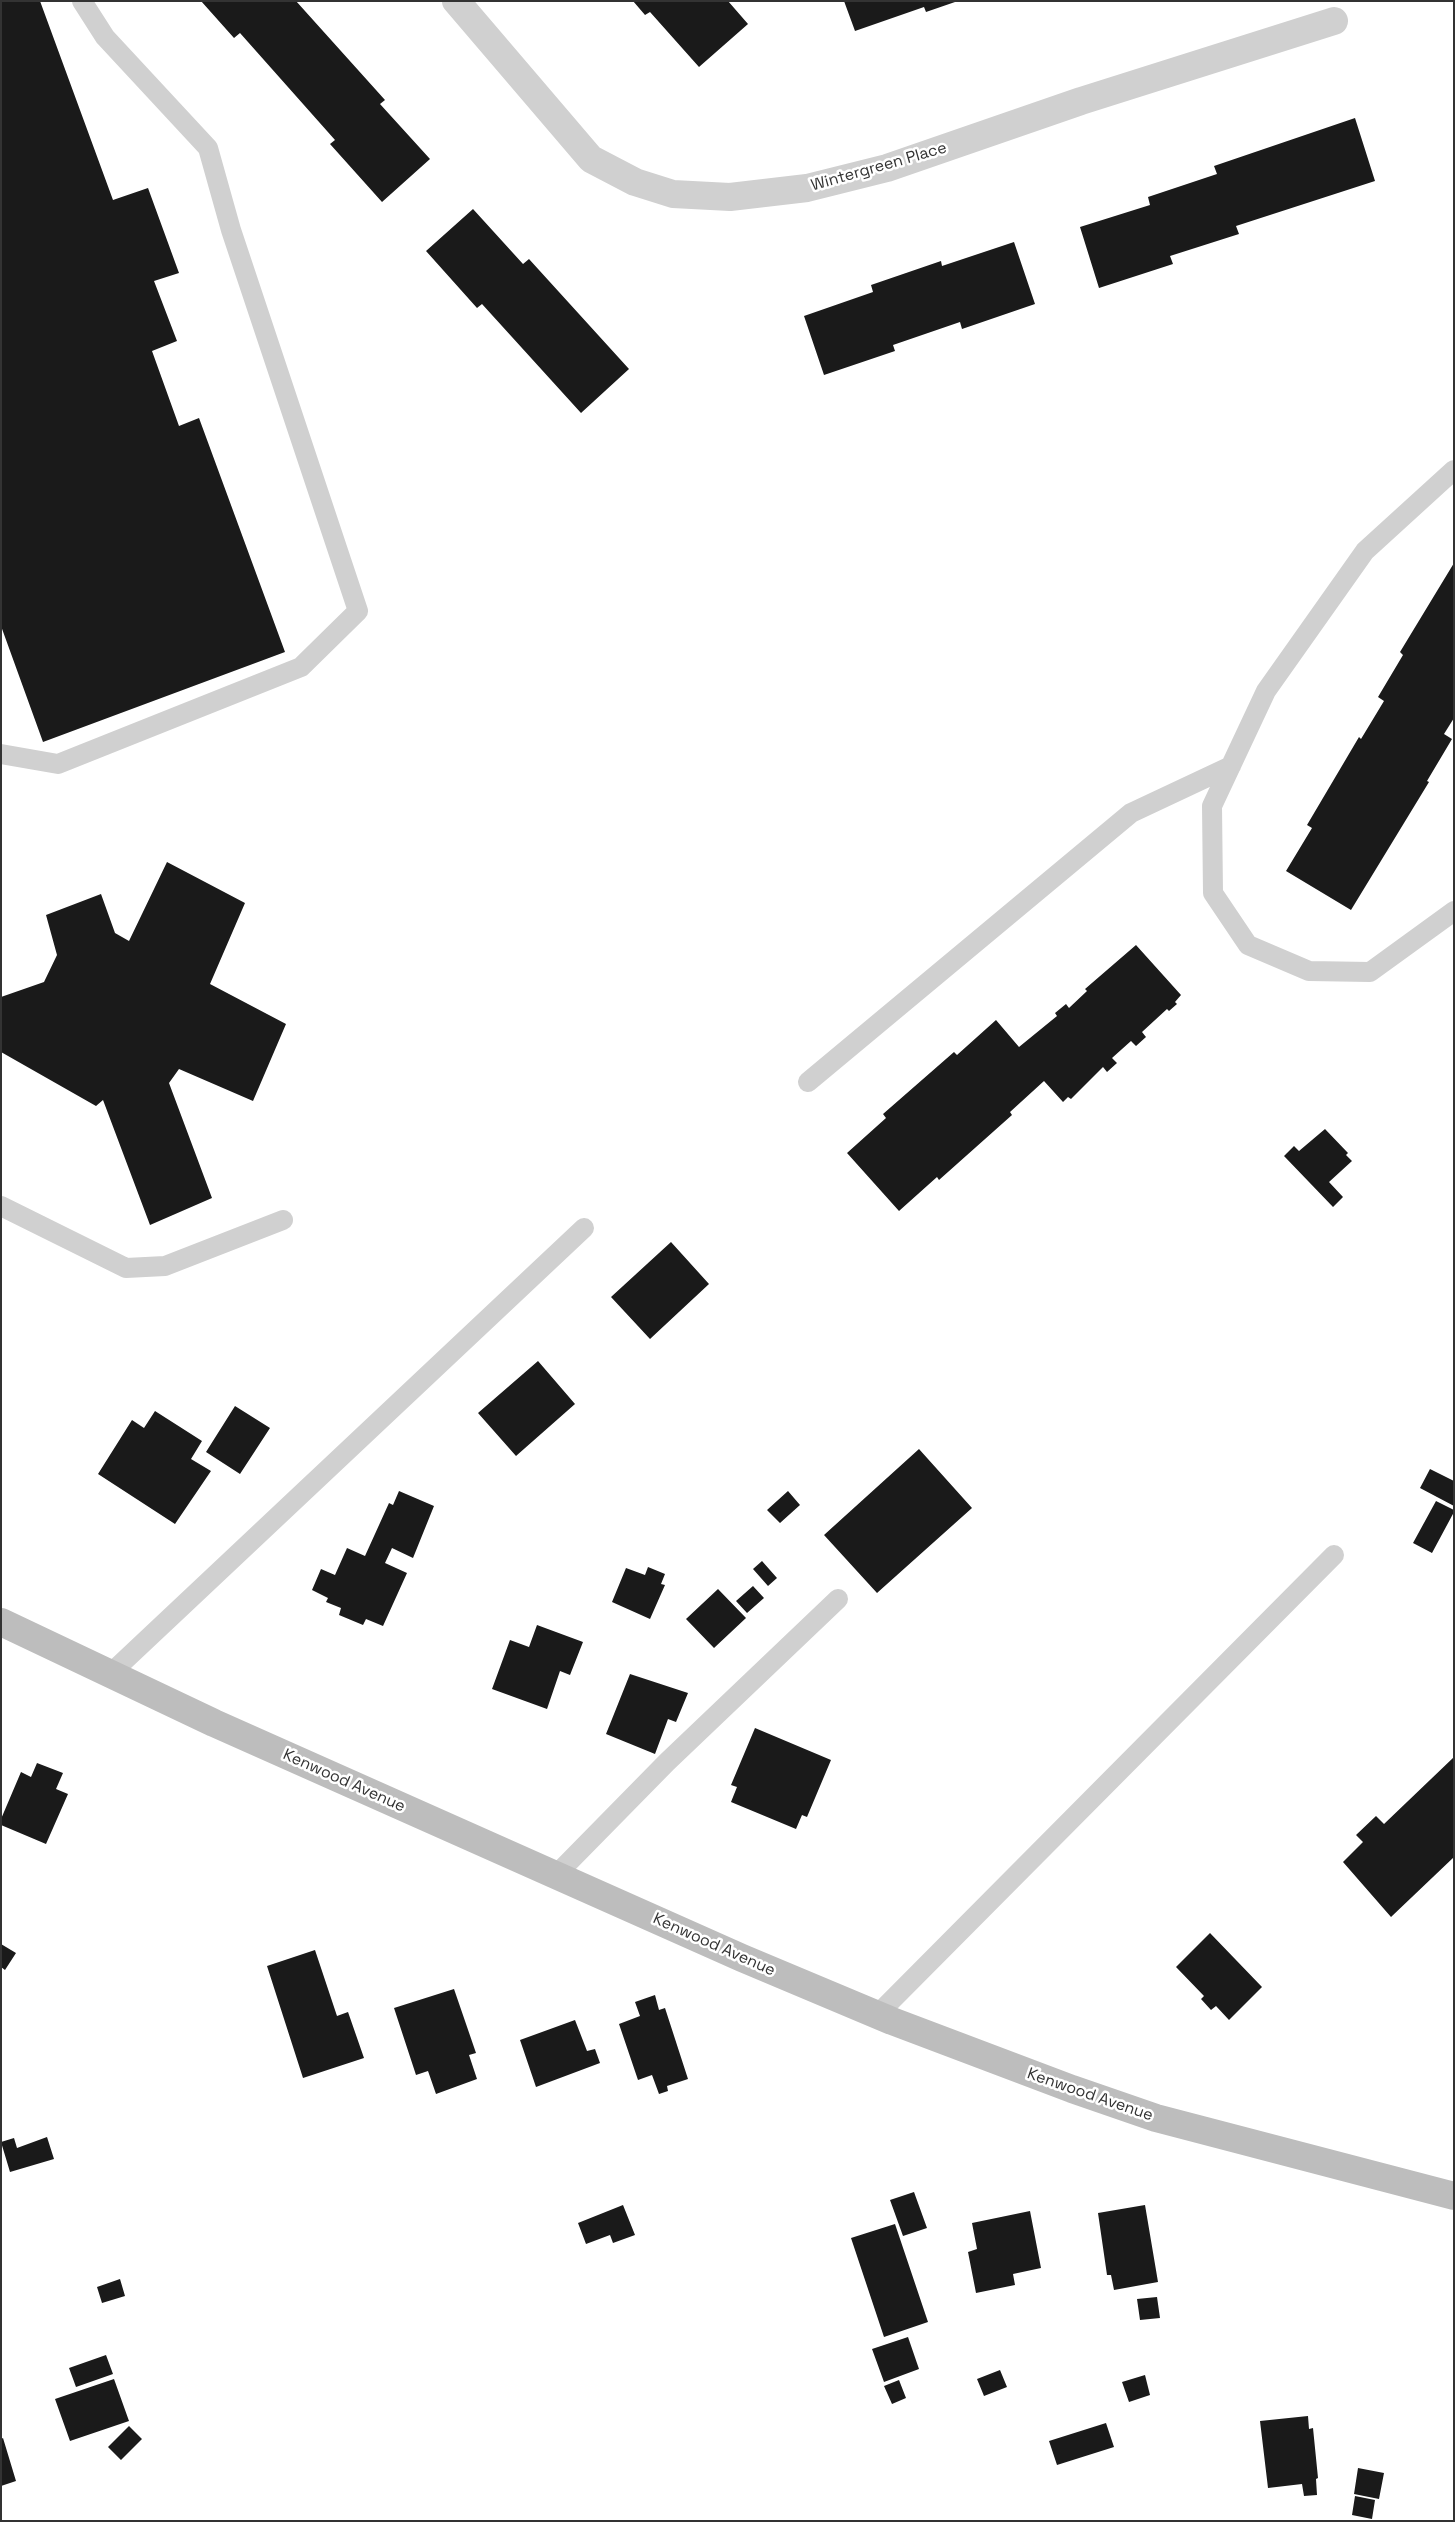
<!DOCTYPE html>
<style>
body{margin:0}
#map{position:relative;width:1455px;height:2522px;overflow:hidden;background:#fff;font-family:"Space Grotesk",sans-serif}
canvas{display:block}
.frame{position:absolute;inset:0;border:2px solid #333;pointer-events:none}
</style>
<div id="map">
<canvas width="1455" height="2522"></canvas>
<div class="frame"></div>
</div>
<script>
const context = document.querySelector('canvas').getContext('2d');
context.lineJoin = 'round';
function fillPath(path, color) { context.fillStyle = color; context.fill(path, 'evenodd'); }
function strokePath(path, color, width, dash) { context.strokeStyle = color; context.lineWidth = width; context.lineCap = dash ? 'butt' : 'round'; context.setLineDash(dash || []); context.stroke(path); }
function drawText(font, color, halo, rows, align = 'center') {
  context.font = font + ' "Space Grotesk",sans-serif'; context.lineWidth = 5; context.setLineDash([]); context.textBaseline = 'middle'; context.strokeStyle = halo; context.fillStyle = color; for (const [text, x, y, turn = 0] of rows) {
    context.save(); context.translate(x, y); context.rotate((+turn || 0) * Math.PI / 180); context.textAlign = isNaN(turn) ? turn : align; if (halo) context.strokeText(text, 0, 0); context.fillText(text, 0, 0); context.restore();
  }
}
const building = new Path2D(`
 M 1,1 L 40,1 L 113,200 L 148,188 L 179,273 L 154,281 L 177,341 L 152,351 L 179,426 L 199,418 L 285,652 L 43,742 L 1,626 Z
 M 201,1 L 296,1 L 385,100 L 380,104 L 430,159 L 382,202 L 330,144 L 335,140 L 240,33 L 234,38 Z
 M 633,1 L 728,1 L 748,24 L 699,67 L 650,12 L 645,15 Z
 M 844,1 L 955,1 L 955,2 L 926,12 L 924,7 L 855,31 Z
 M 1355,118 L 1375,181 L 1236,226 L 1239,234 L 1170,256 L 1173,264 L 1099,288 L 1080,227 L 1150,205 L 1148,197 L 1217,174 L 1214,166 Z
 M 473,209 L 523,264 L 529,259 L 629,369 L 581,413 L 482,304 L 477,308 L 426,251 Z
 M 1014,242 L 1035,304 L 962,329 L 960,322 L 893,345 L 895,351 L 824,375 L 804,316 L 873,292 L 871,285 L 941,261 L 942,266 Z
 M 1454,563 L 1454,718 L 1444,734 L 1452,739 L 1427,781 L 1429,782 L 1351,910 L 1286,871 L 1312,828 L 1307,825 L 1359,737 L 1361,739 L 1384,701 L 1378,697 L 1403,655 L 1400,652 Z
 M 167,862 L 245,903 L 210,984 L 286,1024 L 253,1101 L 179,1069 L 169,1083 L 212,1198 L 150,1225 L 103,1100 L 96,1106 L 1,1052 L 1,997 L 44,982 L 57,955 L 46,915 L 101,894 L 115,933 L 129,941 Z
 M 1136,945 L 1181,995 L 1175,1002 L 1177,1004 L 1169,1011 L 1167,1009 L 1142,1032 L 1146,1037 L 1136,1046 L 1131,1041 L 1112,1058 L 1117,1063 L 1107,1072 L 1103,1067 L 1071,1099 L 1068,1097 L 1063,1102 L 1044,1081 L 1010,1112 L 1012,1115 L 939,1180 L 937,1177 L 899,1211 L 847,1153 L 886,1118 L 883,1114 L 954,1052 L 957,1055 L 996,1020 L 1019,1047 L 1057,1016 L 1055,1013 L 1066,1004 L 1069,1008 L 1087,991 L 1085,989 Z
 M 1325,1129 L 1348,1153 L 1346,1155 L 1352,1161 L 1329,1182 L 1343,1197 L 1333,1207 L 1284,1156 L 1294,1146 L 1299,1151 Z
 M 671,1242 L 709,1284 L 650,1339 L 611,1297 Z
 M 538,1361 L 575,1404 L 516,1456 L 478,1413 Z
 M 235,1406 L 270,1428 L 240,1474 L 206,1452 Z
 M 155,1411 L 202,1441 L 191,1459 L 211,1471 L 175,1524 L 98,1474 L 132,1420 L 144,1428 Z
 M 919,1449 L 972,1508 L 877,1593 L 824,1535 Z
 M 1430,1469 L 1454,1481 L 1454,1506 L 1420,1488 Z
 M 399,1491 L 434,1506 L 413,1558 L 392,1548 L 385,1563 L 407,1573 L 383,1626 L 366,1619 L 363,1625 L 339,1615 L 341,1608 L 326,1602 L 328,1598 L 312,1590 L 321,1569 L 335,1575 L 347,1548 L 365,1556 L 389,1503 L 393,1505 Z
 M 788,1491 L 800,1505 L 780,1523 L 767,1510 Z
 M 1436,1501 L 1454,1510 L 1454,1512 L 1432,1553 L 1413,1543 Z
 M 762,1561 L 777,1578 L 768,1586 L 753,1569 Z
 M 648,1567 L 665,1574 L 661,1584 L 665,1585 L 650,1619 L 612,1602 L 626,1568 L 645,1575 Z
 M 753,1586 L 764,1598 L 747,1613 L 736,1601 Z
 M 718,1589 L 746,1618 L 714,1648 L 686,1619 Z
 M 537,1625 L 583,1642 L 570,1675 L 560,1671 L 547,1709 L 492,1689 L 510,1640 L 529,1647 Z
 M 630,1674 L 688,1693 L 676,1722 L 668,1719 L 655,1754 L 606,1734 Z
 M 755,1728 L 831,1760 L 807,1817 L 802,1815 L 796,1829 L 731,1802 L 737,1787 L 731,1785 Z
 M 1454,1757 L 1454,1857 L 1391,1917 L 1343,1862 L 1363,1842 L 1356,1835 L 1376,1816 L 1384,1824 Z
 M 37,1763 L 63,1773 L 56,1789 L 68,1794 L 46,1844 L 1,1825 L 1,1819 L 21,1772 L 31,1777 Z
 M 1210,1933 L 1262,1987 L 1229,2020 L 1216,2006 L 1211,2010 L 1201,1999 L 1204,1996 L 1176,1967 Z
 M 1,1944 L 16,1953 L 5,1970 L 1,1967 Z
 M 315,1950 L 337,2016 L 348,2012 L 364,2058 L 303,2078 L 267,1966 Z
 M 454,1989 L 476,2053 L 469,2055 L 477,2079 L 436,2094 L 428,2071 L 416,2075 L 394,2008 Z
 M 655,1995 L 659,2010 L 665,2008 L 688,2079 L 667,2086 L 668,2091 L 659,2094 L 652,2075 L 638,2080 L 619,2024 L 640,2016 L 635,2002 Z
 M 575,2020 L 587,2051 L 595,2049 L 600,2063 L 536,2087 L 520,2040 Z
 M 47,2137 L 54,2159 L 10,2172 L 1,2142 L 14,2138 L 17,2148 Z
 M 914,2192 L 927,2228 L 903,2236 L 890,2200 Z
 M 623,2205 L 635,2235 L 613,2243 L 610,2235 L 586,2244 L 578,2223 Z
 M 1145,2205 L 1158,2282 L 1114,2290 L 1111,2275 L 1107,2275 L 1098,2213 Z
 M 1030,2211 L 1041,2268 L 1013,2274 L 1015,2285 L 976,2293 L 968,2252 L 977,2249 L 972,2223 Z
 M 895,2224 L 928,2322 L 884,2337 L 851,2238 Z
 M 120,2279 L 125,2296 L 102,2303 L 97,2287 Z
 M 1157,2297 L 1160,2318 L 1140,2320 L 1137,2299 Z
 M 908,2337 L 919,2369 L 884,2382 L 872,2349 Z
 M 106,2355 L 113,2374 L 76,2387 L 69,2368 Z
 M 1000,2370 L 1007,2387 L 984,2396 L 977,2379 Z
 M 1145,2375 L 1150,2395 L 1129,2402 L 1122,2382 Z
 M 114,2379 L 129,2421 L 70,2441 L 55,2399 Z
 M 899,2380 L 906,2398 L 892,2404 L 884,2386 Z
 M 1308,2416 L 1309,2429 L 1313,2428 L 1318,2478 L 1316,2479 L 1317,2495 L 1304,2496 L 1302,2484 L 1268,2488 L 1260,2421 Z
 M 1106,2423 L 1114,2447 L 1057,2465 L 1049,2441 Z
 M 129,2426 L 142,2439 L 121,2460 L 108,2447 Z
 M 3,2438 L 16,2481 L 1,2486 L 1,2439 Z
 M 1358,2468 L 1384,2473 L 1379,2499 L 1354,2494 Z
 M 1355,2496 L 1375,2500 L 1372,2519 L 1352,2515 Z`);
const lane = new Path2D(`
 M 1454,470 L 1365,551 L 1266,691 L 1212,806 L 1213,893 L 1248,945 L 1309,971 L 1370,972 L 1454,911
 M 1,754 L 58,764 L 301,667 L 358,611 L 231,230 L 208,148 L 105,37 L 82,1
 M 808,1082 L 1131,813 L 1231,766
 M 1,1206 L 126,1268 L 165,1266 L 283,1220
 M 109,1675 L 584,1228
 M 556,1875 L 667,1762 L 838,1599
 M 877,2015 L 1334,1555`);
const street = new Path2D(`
 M 456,1 L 591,159 L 635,182 L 673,194 L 730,197 L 807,188 L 887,168 L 1081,101 L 1334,21`);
const secondary = new Path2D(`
 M 1,1622 L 214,1723 L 742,1958 L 892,2021 L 1072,2089 L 1156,2118 L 1454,2196`);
const streetNames = [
 ["Wintergreen Place",879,167,-16],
 ["Kenwood Avenue",344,1781,24],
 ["Kenwood Avenue",714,1945,24],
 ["Kenwood Avenue",1090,2095,19]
];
fillPath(building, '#1a1a1a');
strokePath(lane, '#d0d0d0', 20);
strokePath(street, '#d0d0d0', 28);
strokePath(secondary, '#bdbdbd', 28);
drawText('16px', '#333', '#fff', streetNames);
</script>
